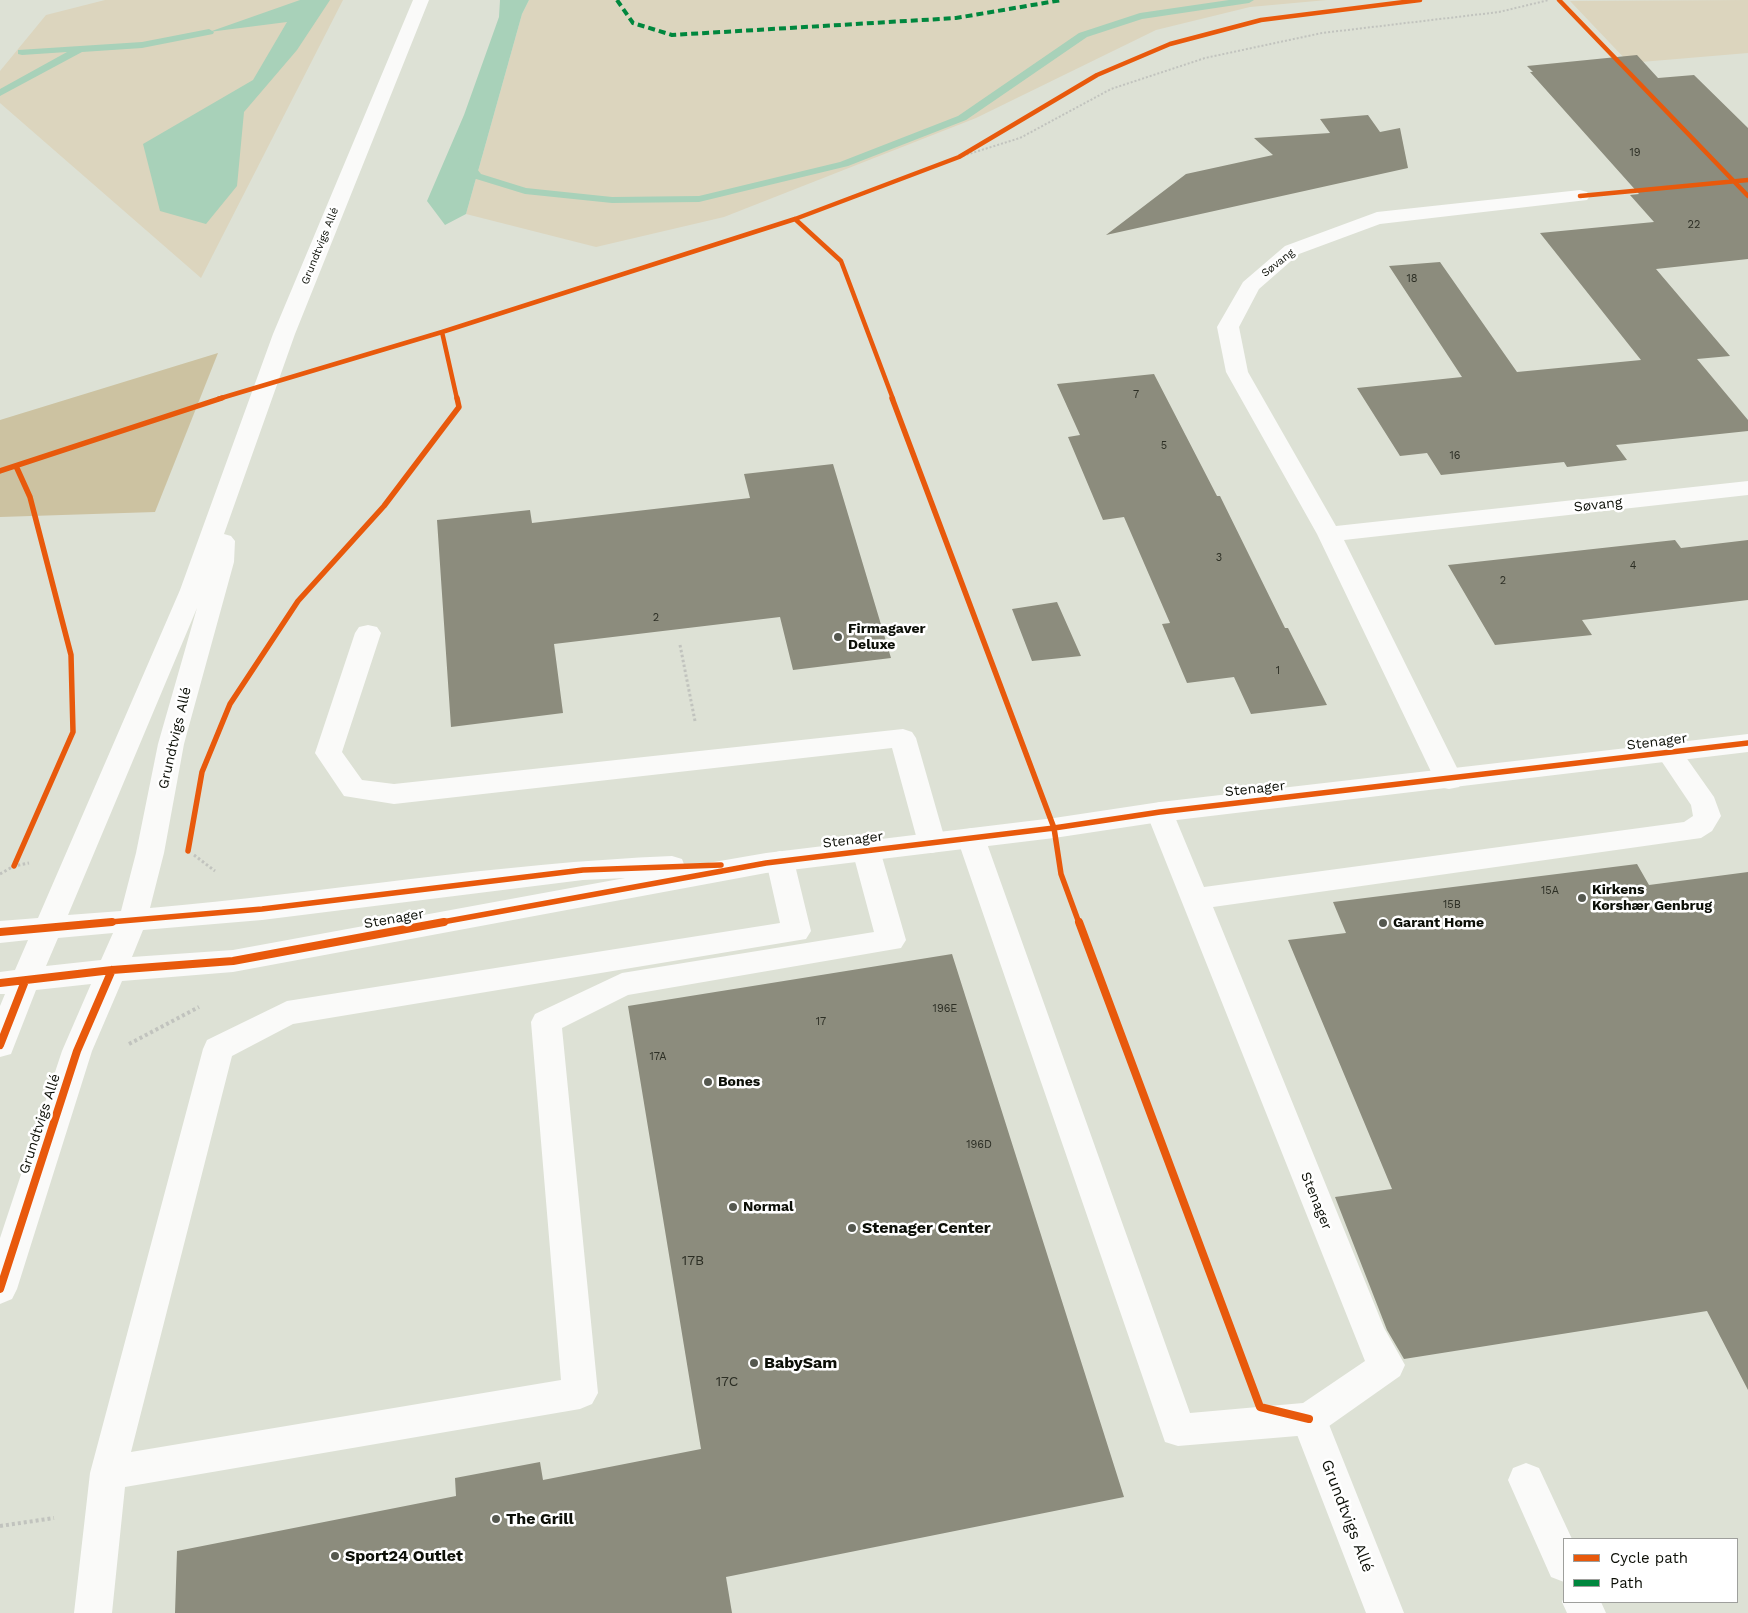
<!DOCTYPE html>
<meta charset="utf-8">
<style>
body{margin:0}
#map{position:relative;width:1748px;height:1613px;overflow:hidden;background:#dde1d5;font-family:"Work Sans",sans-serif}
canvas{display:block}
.legend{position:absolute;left:1563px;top:1538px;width:175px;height:65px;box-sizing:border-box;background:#fff;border:1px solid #9e9f9c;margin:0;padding:6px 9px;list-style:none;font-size:15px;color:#0c0f07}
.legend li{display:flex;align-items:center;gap:10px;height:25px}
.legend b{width:25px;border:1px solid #9e9f9c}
</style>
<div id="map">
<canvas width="1748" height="1613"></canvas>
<ul class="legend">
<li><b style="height:6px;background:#e8590c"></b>Cycle path</li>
<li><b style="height:6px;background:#00873e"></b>Path</li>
</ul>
</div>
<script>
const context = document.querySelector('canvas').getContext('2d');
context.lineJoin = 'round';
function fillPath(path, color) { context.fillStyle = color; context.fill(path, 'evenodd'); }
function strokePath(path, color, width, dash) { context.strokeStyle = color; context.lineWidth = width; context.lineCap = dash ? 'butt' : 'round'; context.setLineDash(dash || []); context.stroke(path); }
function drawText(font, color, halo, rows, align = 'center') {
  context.font = font + ' "Work Sans",sans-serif'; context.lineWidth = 5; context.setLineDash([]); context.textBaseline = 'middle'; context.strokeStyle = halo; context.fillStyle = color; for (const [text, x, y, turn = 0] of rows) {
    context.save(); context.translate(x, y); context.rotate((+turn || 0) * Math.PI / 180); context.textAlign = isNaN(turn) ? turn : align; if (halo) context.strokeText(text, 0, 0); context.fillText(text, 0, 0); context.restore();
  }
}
const green = new Path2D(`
 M 105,0 L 343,0 L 201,278 L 0,103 L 0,71 L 46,15 Z
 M 529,0 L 1327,0 L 1250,7 L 1156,30 L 976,118 L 724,217 L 596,247 L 466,214 L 522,14 Z
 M 1748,0 L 1748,53 L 1629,63 L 1570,1 Z`);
const forest = new Path2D(`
 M 218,353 L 155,512 L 0,517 L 0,420 Z`);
const water = new Path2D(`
 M 300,0 L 330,0 L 297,50 L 244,112 L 237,186 L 206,224 L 160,211 L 143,144 L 253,80 L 287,22 L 209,32 Z
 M 500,0 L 529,0 L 522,14 L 466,214 L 445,225 L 427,201 L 464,115 L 499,17 Z`);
const stream = new Path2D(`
 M 1229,0 L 1254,0 L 1249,3 L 1142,19 L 1087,37 L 966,120 L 848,166 L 699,202 L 612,203 L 525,194 L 473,178 L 458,160 L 460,158 L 468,158 L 481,174 L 526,188 L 612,197 L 699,196 L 840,162 L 958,116 L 1079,33 L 1140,13 Z
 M 209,29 L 214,32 L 213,34 L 142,48 L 82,52 L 0,96 L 0,89 L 67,52 L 22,55 L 18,54 L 18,50 L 142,42 Z`);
const building = new Path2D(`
 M 1637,55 L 1658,78 L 1694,75 L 1748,128 L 1748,259 L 1656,269 L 1730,356 L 1697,359 L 1748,420 L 1748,431 L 1616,445 L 1627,460 L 1567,467 L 1564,462 L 1441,475 L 1427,453 L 1400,456 L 1357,388 L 1462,377 L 1389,266 L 1440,262 L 1517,372 L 1641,360 L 1540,233 L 1654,222 L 1630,195 L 1639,194 L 1530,72 L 1533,72 L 1527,66 Z
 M 1368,115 L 1380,132 L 1400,128 L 1408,168 L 1106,235 L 1186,174 L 1273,155 L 1254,138 L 1330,133 L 1320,119 Z
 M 1154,374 L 1217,496 L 1220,496 L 1285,628 L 1288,628 L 1327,705 L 1251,714 L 1234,677 L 1187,683 L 1162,624 L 1170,623 L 1124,517 L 1103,520 L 1068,437 L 1080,435 L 1057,384 Z
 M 833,464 L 891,658 L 793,670 L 780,617 L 554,644 L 563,713 L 451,727 L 437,520 L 530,510 L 532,523 L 750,498 L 744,474 Z
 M 1675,540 L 1681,548 L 1748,540 L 1748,600 L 1582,620 L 1592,635 L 1495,645 L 1448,565 Z
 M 1057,602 L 1081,656 L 1032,661 L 1012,609 Z
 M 1637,864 L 1649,885 L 1748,872 L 1748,1390 L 1707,1311 L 1404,1359 L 1387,1330 L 1335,1197 L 1392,1189 L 1288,940 L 1346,933 L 1333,902 Z
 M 952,954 L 1124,1497 L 726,1577 L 732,1613 L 175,1613 L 177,1551 L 456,1496 L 455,1478 L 540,1462 L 543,1480 L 701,1449 L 628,1006 Z`);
const pathFar2 = new Path2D(`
 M 959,157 L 1020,138 L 1111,89 L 1205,58 L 1322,33 L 1499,12 L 1549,0`);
const pathFar1 = new Path2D(`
 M 680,645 L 695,721
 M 194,855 L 215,871
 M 0,874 L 14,866 L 29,863`);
const path = new Path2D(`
 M 129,1044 L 199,1007
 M 0,1526 L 54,1518`);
const lane = new Path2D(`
 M 368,625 L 377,627 L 381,633 L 342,752 L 362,780 L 394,784 L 903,729 L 912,732 L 916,738 L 946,843 L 942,850 L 932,853 L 922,850 L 918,843 L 892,748 L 394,804 L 344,796 L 315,753 L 355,633 L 359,627 Z
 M 1669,744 L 1678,746 L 1714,797 L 1721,816 L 1712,831 L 1701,838 L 1213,907 L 1384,1328 L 1405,1365 L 1400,1376 L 1322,1431 L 1309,1435 L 1178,1446 L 1165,1442 L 957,838 L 961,831 L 971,828 L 981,831 L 985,838 L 1190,1413 L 1303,1403 L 1365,1361 L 1146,812 L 1150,805 L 1160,802 L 1170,805 L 1204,887 L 1684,822 L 1693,816 L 1691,805 L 1656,753 L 1660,746 Z
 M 866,840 L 876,843 L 880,850 L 906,940 L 901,948 L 628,995 L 562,1028 L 598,1393 L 592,1404 L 580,1409 L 125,1487 L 112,1613 L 74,1613 L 90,1473 L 203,1049 L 207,1040 L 287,1001 L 780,923 L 766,861 L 770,854 L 780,851 L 790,854 L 794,861 L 811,931 L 806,939 L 293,1024 L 232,1056 L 131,1452 L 561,1380 L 531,1022 L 535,1014 L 622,973 L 874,932 L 852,850 L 856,843 Z
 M 1526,1463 L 1539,1468 L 1572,1539 L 1564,1539 L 1564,1582 L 1551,1577 L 1508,1480 L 1513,1468 Z
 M 1564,1597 L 1564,1602 L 1601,1602 L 1606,1613 L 1567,1613 L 1562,1602 Z`);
const street = new Path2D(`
 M 1580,190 L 1587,192 L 1590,196 L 1587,200 L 1380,224 L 1299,254 L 1259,289 L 1239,327 L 1248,372 L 1336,526 L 1748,481 L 1748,495 L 1344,540 L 1463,780 L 1459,787 L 1449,789 L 1439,787 L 1435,780 L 1317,534 L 1226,372 L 1217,327 L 1243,282 L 1285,246 L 1377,212 Z
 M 1309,1403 L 1322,1407 L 1404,1613 L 1366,1613 L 1291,1419 L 1296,1407 Z`);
const secondary = new Path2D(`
 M 413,0 L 429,0 L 295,334 L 224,534 L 231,536 L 235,541 L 234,562 L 184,744 L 164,853 L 150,908 C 324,893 497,863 672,856 L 682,859 L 685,867 L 766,853 L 1054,818 L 1160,802 L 1748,734 L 1748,752 L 1160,822 L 1054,838 L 766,873 L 233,972 L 122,981 L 92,1051 L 17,1289 L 12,1299 L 0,1304 L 0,1238 L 62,1051 L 91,984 L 36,990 L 11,1054 L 0,1057 L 0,1006 L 5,994 L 0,994 L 0,972 L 15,970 L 28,940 L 0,943 L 0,921 L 38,918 L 180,590 L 273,334 ZM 197,608 L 158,744 L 136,853 L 121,911 L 68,915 ZM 625,878 L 233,950 L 132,957 L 143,930 L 262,920 L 583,880 ZM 113,933 L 101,960 L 46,966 L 58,938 Z`);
const quiet = new Path2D(`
 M 617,0 L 633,23 L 672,35 L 956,18 L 1062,0`);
const cyclewayFar2 = new Path2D(`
 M 1559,0 L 1748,196
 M 1580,196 L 1748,180
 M 795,219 L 841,261 L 893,399
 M 442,332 L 457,399
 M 218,399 L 442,332 L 795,219 L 959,157 L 1097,75 L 1170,44 L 1261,20 L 1420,0`);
const cyclewayFar1 = new Path2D(`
 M 892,398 L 1054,828 L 1061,874 L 1079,923
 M 0,471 L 222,398
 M 188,851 L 202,772 L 230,704 L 298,601 L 384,506 L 459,407 L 457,398
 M 14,866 L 73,732 L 71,655 L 30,497 L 16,466
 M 98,923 L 262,909 L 583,870 L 721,865
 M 437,923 L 766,863 L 1054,828 L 1160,812 L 1748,743`);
const cycleway = new Path2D(`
 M 1079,922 L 1260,1407 L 1309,1419
 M 0,932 L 112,922
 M 0,983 L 112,970 L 233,961 L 444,922
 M 0,1045 L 25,981
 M 0,1289 L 77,1051 L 112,970`);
const markers = [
 [838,637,5,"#55584f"],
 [1582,898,5,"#55584f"],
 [1383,923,5,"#55584f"],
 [708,1082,5,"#55584f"],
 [733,1207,5,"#55584f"],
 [852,1228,5,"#55584f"],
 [754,1363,5,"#55584f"],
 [496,1519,5,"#55584f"],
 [335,1556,5,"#55584f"]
];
const numberNames = [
 ["19",1635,153],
 ["22",1694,225],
 ["18",1412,279],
 ["7",1136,395],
 ["5",1164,446],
 ["16",1455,456],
 ["3",1219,558],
 ["4",1633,566],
 ["2",1503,581],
 ["2",656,618],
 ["1",1278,671],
 ["15A",1550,891],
 ["15B",1452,905],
 ["196E",945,1009],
 ["17",821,1022],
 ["17A",658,1057],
 ["196D",979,1145]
];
const farStreetnames = [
 ["Grundtvigs Allé",320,246,-68],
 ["Søvang",1278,263,-38]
];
const streetNames = [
 ["Søvang",1598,505,-6],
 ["Grundtvigs Allé",175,738,-77],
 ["Stenager",1657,742,-7],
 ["Stenager",1255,789,-6],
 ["Stenager",853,840,-7],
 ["Stenager",394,919,-10],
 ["Grundtvigs Allé",40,1124,-72],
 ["Stenager",1316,1201,68]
];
const poiNames = [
 ["Firmagaver",848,629],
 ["Deluxe",848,645],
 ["Kirkens",1592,890],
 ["Korshær Genbrug",1592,906],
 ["Garant Home",1393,923],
 ["Bones",718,1082],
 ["Normal",743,1207]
];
const nearNumbernames = [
 ["17B",693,1261],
 ["17C",727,1382]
];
const nearPoinames = [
 ["Stenager Center",862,1228],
 ["BabySam",764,1363],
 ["The Grill",506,1519],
 ["Sport24 Outlet",345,1556]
];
const nearStreetnames = [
 ["Grundtvigs Allé",1347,1516,69]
];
fillPath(green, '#dcd5be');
fillPath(forest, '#ccc2a1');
fillPath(water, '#a8d1b9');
fillPath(stream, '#a8d1b9');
fillPath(building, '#8c8c7d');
strokePath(pathFar2, '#c1c3be', 2, [2, 2]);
strokePath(pathFar1, '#c1c3be', 3, [2.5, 2.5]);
strokePath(path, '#c1c3be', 4, [3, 3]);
fillPath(lane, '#fafaf9');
fillPath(street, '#fafaf9');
fillPath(secondary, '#fafaf9');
strokePath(quiet, '#00873e', 4, [7, 4]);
strokePath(cyclewayFar2, '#e8590c', 4.5);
strokePath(cyclewayFar1, '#e8590c', 5.5);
strokePath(cycleway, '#e8590c', 8);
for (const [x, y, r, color] of markers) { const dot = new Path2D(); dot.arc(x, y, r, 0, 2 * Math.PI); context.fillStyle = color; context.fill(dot); strokePath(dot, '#fff', 2); }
drawText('11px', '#2c2e24', null, numberNames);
drawText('11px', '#0c0f07', '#fff', farStreetnames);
drawText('14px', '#0c0f07', '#fff', streetNames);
drawText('bold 14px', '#0c0f07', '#fff', poiNames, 'left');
drawText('14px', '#2c2e24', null, nearNumbernames);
drawText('bold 16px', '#0c0f07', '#fff', nearPoinames, 'left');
drawText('16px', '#0c0f07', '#fff', nearStreetnames);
</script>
